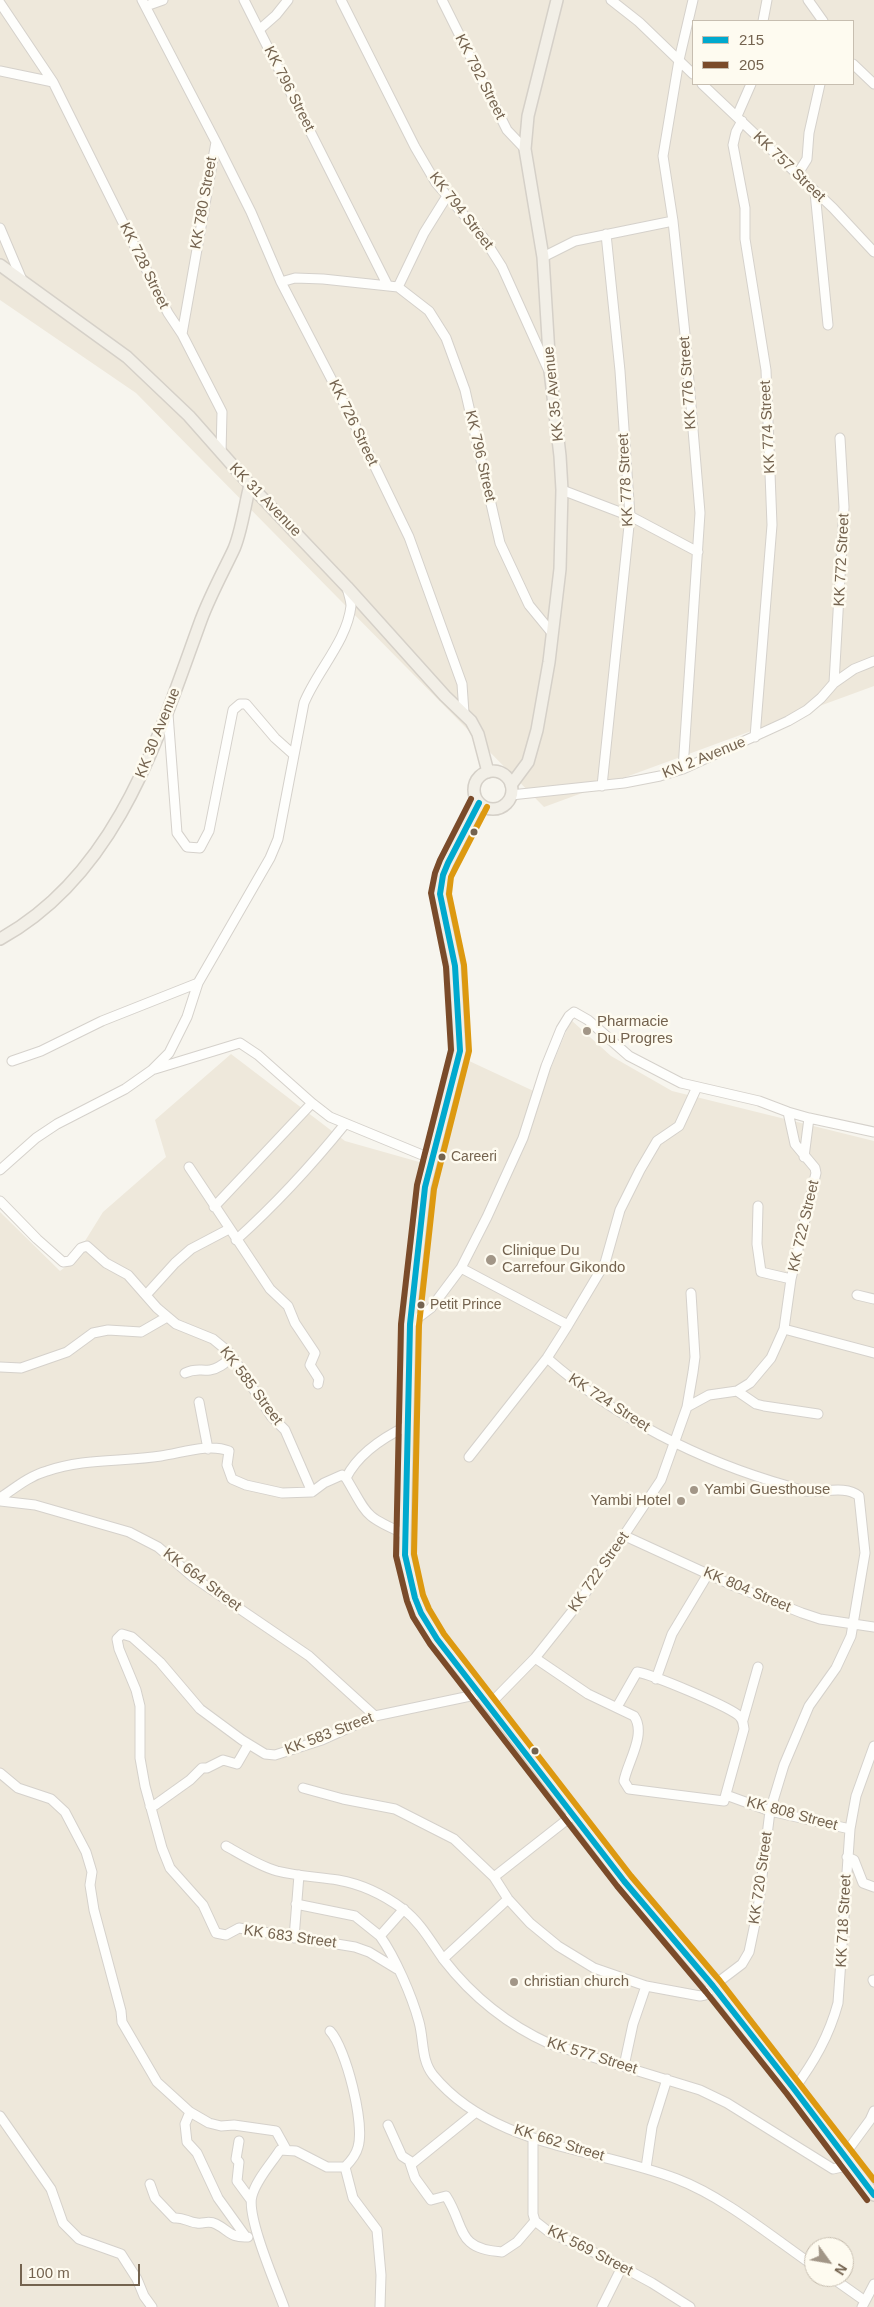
<!DOCTYPE html>
<style>
body{margin:0}
#map{position:relative;width:874px;height:2307px;overflow:hidden;background:#f7f5ee;font-family:Helvetica,sans-serif}
canvas{display:block}
.legend{position:absolute;left:692px;top:20px;width:162px;height:65px;box-sizing:border-box;background:#fefbf0;border:1px solid #c7beb0;margin:0;padding:6px 9px;list-style:none;font-size:15px;color:#74634f}
.legend li{display:flex;align-items:center;gap:10px;height:25px}
.legend b{width:25px;border:1px solid #c7beb0}
.north{position:absolute;left:804px;top:2237px;width:50px;height:50px;box-sizing:border-box;background:#fefbf0;border:1px solid #c7beb0;border-radius:50%;rotate:122deg;font-size:14px;font-weight:700;line-height:20px;text-align:center;color:#74634f}
.north::after{content:'';display:block;margin:auto;width:18px;height:22px;background:#a29687;clip-path:polygon(50% 0,100% 100%,50% 72%,0 100%)}
.scale{position:absolute;left:20px;top:2264px;width:120px;height:22px;box-sizing:border-box;border:2px solid #74634f;border-top:0;padding-left:6px;font-size:15px;line-height:18px;white-space:nowrap;color:#74634f;-webkit-text-stroke:4px #fefbf0;paint-order:stroke}
</style>
<div id="map">
<canvas width="874" height="2307"></canvas>
<ul class="legend">
<li><b style="height:6px;background:#00a9ce"></b>215</li>
<li><b style="height:6px;background:#7a4b2a"></b>205</li>
</ul>
<div class="north">N</div>
<div class="scale">100 m</div>
</div>
<script>
const context = document.querySelector('canvas').getContext('2d');
context.lineJoin = 'round';
function fillPath(path, color) { context.fillStyle = color; context.fill(path, 'evenodd'); }
function strokePath(path, color, width, dash) { context.strokeStyle = color; context.lineWidth = width; context.lineCap = dash ? 'butt' : 'round'; context.setLineDash(dash || []); context.stroke(path); }
function drawText(font, color, halo, rows, align = 'center') {
  context.font = font + ' Helvetica,sans-serif'; context.lineWidth = 5; context.setLineDash([]); context.textBaseline = 'middle'; context.strokeStyle = halo; context.fillStyle = color; for (const [text, x, y, turn = 0] of rows) {
    context.save(); context.translate(x, y); context.rotate((+turn || 0) * Math.PI / 180); context.textAlign = isNaN(turn) ? turn : align; if (halo) context.strokeText(text, 0, 0); context.fillText(text, 0, 0); context.restore();
  }
}
const residential = new Path2D(`
 M 0,0 L 874,0 L 874,686 L 544,807 L 136,393 L 0,300 ZM 693,21 L 853,21 L 853,84 L 693,84 Z
 M 571,1020 L 611,1056 L 672,1091 L 874,1141 L 874,2307 L 0,2307 L 0,1212 L 60,1271 L 72,1262 L 103,1212 L 166,1157 L 155,1120 L 231,1054 L 345,1141 L 437,1167 L 467,1060 L 540,1094 ZM 814,2247 L 844,2247 L 844,2277 L 814,2277 Z`);
const minor = new Path2D(`
 M 142,0 L 216,142 L 182,334
 M 244,0 L 388,286
 M 341,0 L 415,147 L 436,183 L 483,237 L 502,267 L 548,369
 M 442,0 L 507,130 L 525,149
 M 611,0 L 639,22 L 693,74
 M 808,0 L 823,21
 M 0,3 L 53,82 L 168,313 L 182,334 L 219,406 L 222,412 L 221,453
 M 146,6 L 163,0
 M 763,21 L 767,0
 M 259,30 L 276,15 L 288,0
 M 853,64 L 874,84
 M 0,71 L 53,82
 M 702,84 L 833,208 L 874,252
 M 737,116 L 751,84
 M 742,121 L 736,132 L 733,145 L 745,208 L 745,239 L 766,370 L 772,525 L 755,737
 M 216,142 L 251,212 L 281,282 L 349,413 L 409,537 L 462,684 L 464,713
 M 797,175 L 807,159 L 809,133 L 820,84
 M 815,192 L 828,325
 M 0,228 L 22,280
 M 543,257 L 575,241 L 673,221
 M 281,282 L 295,278 L 323,279 L 398,287 L 429,311 L 446,338 L 465,390 L 500,543 L 529,605 L 552,633
 M 398,287 L 424,233 L 447,196
 M 562,490 L 630,516 L 698,552
 M 834,683 L 844,507 L 840,438
 M 168,714 L 177,833 L 187,847 L 200,848 L 209,831 L 233,710 L 240,704 L 246,704 L 275,738 L 294,755
 M 683,769 L 700,513 L 685,334 L 673,221 L 663,156 L 679,60 L 693,0
 M 602,786 L 630,516 L 620,371 L 606,234
 M 511,795 L 624,783 L 660,776 L 683,769 L 788,721 L 807,710 L 821,698 L 834,683 L 854,669 L 874,661
 M 12,1061 L 41,1051 L 102,1021 L 198,983
 M 155,1069 L 240,1043 L 258,1055 L 312,1103
 M 804,1157 L 809,1118
 M 189,1167 L 270,1289 L 288,1306 L 295,1323 L 315,1353 L 310,1365 L 319,1379 L 318,1384
 M 0,1170 L 36,1138 L 57,1124 L 125,1089 L 152,1070 L 169,1053 L 187,1017 L 198,983 L 270,858 L 278,839 L 304,703 C 317,671 347,641 351,606 C 351,600 348,593 347,587
 M 0,1201 L 37,1239 L 63,1262 L 70,1261 L 81,1248 L 87,1246 L 106,1263 L 128,1275 L 157,1308 L 176,1324 L 213,1339 L 230,1353 L 271,1416 L 285,1430 L 312,1492 L 324,1483 L 342,1475 L 346,1478 C 368,1515 363,1516 405,1534
 M 758,1206 L 757,1244 L 761,1272 L 791,1279
 M 214,1207 L 312,1103 L 330,1117 L 432,1159
 M 236,1240 C 276,1204 311,1166 345,1124
 M 461,1268 L 568,1325
 M 146,1295 L 175,1263 L 191,1249 L 229,1229
 M 857,1295 L 874,1299
 M 410,1324 L 431,1308 L 461,1268 L 487,1217 L 523,1138 L 546,1066 L 561,1029 L 569,1016 L 574,1012 L 588,1020 L 629,1056 L 681,1083 L 759,1101 L 788,1112 L 809,1118 L 874,1132
 M 784,1329 L 874,1353
 M 0,1367 L 21,1368 L 67,1352 L 93,1333 L 108,1330 L 141,1332 L 167,1317
 M 185,1373 C 196,1368 200,1371 210,1370 C 219,1369 226,1362 232,1357
 M 737,1391 L 756,1404 L 764,1406 L 818,1414
 M 199,1402 L 208,1449
 M 687,1407 L 709,1395 L 737,1391 L 750,1383 L 771,1358 L 784,1329 L 791,1279 L 816,1173 L 815,1168 L 795,1144 L 788,1112
 M 469,1457 L 547,1358 L 568,1325 L 605,1263 L 620,1210 L 640,1170 L 657,1141 L 679,1126 L 697,1087
 M 346,1478 C 358,1454 384,1437 407,1426
 M 0,1498 C 15,1488 29,1476 47,1471 C 83,1458 123,1462 161,1456 C 182,1453 209,1443 229,1451 L 227,1465 L 232,1479 L 246,1485 L 282,1493 L 312,1492
 M 0,1501 L 35,1505 L 129,1532 L 158,1547 L 193,1577 L 309,1656 L 375,1716
 M 625,1536 L 734,1586 L 802,1613 L 820,1619 L 874,1627
 M 535,1658 L 588,1694 L 634,1716 C 647,1734 627,1763 624,1781 L 629,1789 L 724,1801 L 744,1729 C 743,1723 743,1719 738,1715 C 725,1705 654,1675 637,1672 L 617,1707
 M 656,1679 L 672,1634 L 708,1574
 M 489,1705 L 535,1658 L 578,1604 L 661,1480 L 687,1407 L 693,1372 L 695,1357 L 691,1293
 M 743,1720 L 758,1667
 M 0,1773 L 18,1788 L 51,1799 L 65,1812 L 86,1852 L 92,1872 L 90,1885 L 94,1910 L 121,2011 L 122,2022 L 157,2082 L 190,2112 L 209,2123 L 221,2126 L 234,2125 L 276,2131 L 286,2149
 M 303,1788 L 343,1799 L 395,1809 L 454,1839 L 494,1877 L 508,1899 L 530,1923 L 558,1946 L 594,1968 L 646,1986 L 700,1996 L 705,1995 L 713,1986 L 742,1964 L 749,1952 L 758,1909 L 770,1811 L 784,1765 L 809,1706 L 836,1668 L 851,1636 L 865,1553 L 859,1496 C 845,1485 823,1493 806,1491 C 800,1490 794,1488 788,1486 C 700,1461 615,1418 547,1358
 M 726,1795 L 770,1811 L 850,1829
 M 150,1806 L 155,1805 L 190,1780 L 202,1768 L 207,1768 L 223,1760 L 237,1764 L 248,1745
 M 226,1846 C 242,1855 259,1866 277,1871 C 297,1876 318,1877 338,1880 C 361,1884 384,1895 403,1909 C 421,1923 431,1942 444,1960 C 472,1996 508,2025 550,2044 L 700,2090 L 727,2103 L 833,2169 L 842,2167 L 850,2161
 M 847,1857 L 854,1860 L 863,1883 L 874,1887
 M 494,1877 L 573,1815
 M 296,1904 L 355,1916 L 380,1936
 M 404,1909 L 380,1936 C 395,1957 412,1996 419,2022 C 424,2040 421,2060 433,2075 C 492,2147 597,2148 677,2179 C 724,2197 772,2237 814,2266
 M 294,1938 L 299,1875
 M 443,1959 L 508,1899
 M 397,1969 L 369,1952 L 355,1947 L 239,1928 L 226,1935 L 216,1933 L 203,1905 L 170,1868 L 162,1848 L 145,1786 L 140,1758 L 140,1706 L 136,1690 L 119,1649 L 117,1639 L 122,1634 L 132,1637 L 160,1662 L 200,1709 L 242,1740 L 265,1754 L 275,1755 L 322,1740 L 375,1716 L 480,1694
 M 873,1980 L 874,1982
 M 624,2066 L 633,2024 L 646,1986
 M 794,2089 C 814,2062 829,2036 838,2003 L 850,1829 L 856,1796 L 874,1746
 M 190,2112 L 185,2124 L 187,2142 L 197,2153 L 218,2198 L 246,2237
 M 0,2116 L 51,2189 L 63,2223 L 79,2239 L 121,2254 L 137,2279 L 144,2296 L 152,2307
 M 388,2125 L 402,2156 L 413,2163 L 476,2112
 M 533,2138 L 533,2214 L 535,2221 L 549,2232 L 604,2257 L 652,2283 L 690,2307
 M 239,2141 L 236,2159 L 239,2162 L 237,2181 L 251,2200
 M 845,2154 L 870,2120 L 874,2111
 M 410,2163 L 415,2178 L 431,2200 L 446,2196 C 466,2227 455,2249 502,2252 L 517,2242 L 535,2221
 M 345,2167 L 353,2198 L 377,2230 L 381,2275 L 380,2307
 M 646,2168 L 652,2127 L 667,2079
 M 150,2184 L 155,2198 L 174,2218 C 184,2217 187,2222 197,2223 C 205,2224 208,2220 216,2224 C 230,2231 230,2238 248,2237
 M 831,2277 L 865,2301
 M 284,2307 C 276,2285 246,2216 252,2196 C 256,2180 271,2164 280,2150 L 296,2151 L 327,2167 L 345,2167 C 351,2161 356,2155 358,2147 C 365,2124 346,2048 330,2031
 M 602,2307 L 622,2267
 M 862,2307 L 874,2284`);
const major = new Path2D(`
 M 0,265 L 127,357 L 189,416 L 250,485 L 347,587 L 445,696 L 471,721 L 478,734 L 488,772
 M474 790a19 19 0 1 1 38 0a19 19 0 1 1-38 0Z
 M 511,785 L 528,762 L 537,730 L 549,662 L 560,569 L 562,490 L 560,456 L 550,371 L 543,257 L 525,149 L 528,116 L 557,0
 M 479,803 L 448,863 L 443,875 L 440,894 L 455,966 L 460,1051 L 425,1187 L 410,1324 L 405,1534 L 405,1555 L 415,1598 L 421,1613 L 437,1639 L 510,1731 L 624,1881 L 713,1986 L 794,2089 L 874,2195
 M 0,939 C 118,874 158,738 201,620 C 210,596 222,574 233,551 C 241,535 245,504 250,485`);
const bus1 = new Path2D(`
 M 479,803 L 448,863 L 443,875 L 440,894 L 455,966 L 460,1051 L 425,1187 L 410,1324 L 405,1555 L 415,1598 L 421,1613 L 437,1639 L 624,1881 L 713,1986 L 794,2089 L 874,2195`);
const bus2 = new Path2D(`
 M 471,799 L 440,860 L 435,873 L 431,893 L 446,967 L 451,1050 L 417,1185 L 401,1324 L 396,1556 L 407,1601 L 413,1617 L 430,1644 L 617,1886 L 706,1992 L 787,2094 L 867,2200`);
const bus3 = new Path2D(`
 M 487,807 L 456,867 L 451,877 L 449,894 L 464,965 L 469,1051 L 434,1189 L 419,1325 L 414,1554 L 423,1595 L 429,1609 L 444,1634 L 631,1876 L 720,1981 L 874,2180`);
const markers = [
 [474,832,4.5,"#74634f"],
 [587,1031,5,"#a29687"],
 [442,1157,4.5,"#74634f"],
 [491,1260,6,"#a29687"],
 [421,1305,4.5,"#74634f"],
 [694,1490,5,"#a29687"],
 [681,1501,5,"#a29687"],
 [535,1751,4.5,"#74634f"],
 [514,1982,5,"#a29687"]
];
const busNames = [
 ["Careeri",451,1157],
 ["Petit Prince",430,1305]
];
const streetNames = [
 ["KK 792 Street",480,77,63],
 ["KK 796 Street",289,89,63],
 ["KK 757 Street",789,167,44],
 ["KK 780 Street",204,203,-80],
 ["KK 794 Street",461,211,52],
 ["KK 728 Street",144,266,64],
 ["KK 776 Street",688,383,-94],
 ["KK 35 Avenue",554,394,-96],
 ["KK 726 Street",353,423,64],
 ["KK 774 Street",768,427,-93],
 ["KK 796 Street",480,456,77],
 ["KK 778 Street",626,480,-93],
 ["KK 31 Avenue",265,500,46],
 ["KK 772 Street",842,560,-87],
 ["KK 30 Avenue",158,733,-68],
 ["KN 2 Avenue",704,758,-22],
 ["KK 722 Street",804,1226,-77],
 ["KK 585 Street",251,1386,53],
 ["KK 724 Street",609,1403,33],
 ["KK 722 Street",599,1572,-55],
 ["KK 664 Street",202,1580,37],
 ["KK 804 Street",747,1590,23],
 ["KK 583 Street",329,1734,-21],
 ["KK 808 Street",792,1814,15],
 ["KK 720 Street",761,1878,-82],
 ["KK 718 Street",844,1921,-87],
 ["KK 683 Street",290,1937,8],
 ["KK 577 Street",592,2056,17],
 ["KK 662 Street",559,2143,17],
 ["KK 569 Street",590,2251,27]
];
const poiNames = [
 ["Pharmacie",597,1022],
 ["Du Progres",597,1039],
 ["Clinique Du",502,1251],
 ["Carrefour Gikondo",502,1268],
 ["Yambi Guesthouse",704,1490],
 ["Yambi Hotel",671,1501,"right"],
 ["christian church",524,1982]
];
fillPath(residential, '#eee8db');
strokePath(minor, '#d5d1cb', 11);
strokePath(major, '#d5d0c8', 14);
strokePath(minor, '#fefefc', 9);
strokePath(major, '#f2efe7', 11);
strokePath(bus1, '#00a9ce', 6);
strokePath(bus2, '#7a4b2a', 6);
strokePath(bus3, '#dd9910', 6);
for (const [x, y, r, color] of markers) { const dot = new Path2D(); dot.arc(x, y, r, 0, 2 * Math.PI); context.fillStyle = color; context.fill(dot); strokePath(dot, '#fefbf0', 2); }
drawText('14px', '#74634f', '#fefbf0', busNames, 'left');
drawText('15px', '#74634f', '#fefbf0', streetNames);
drawText('15px', '#74634f', '#fefbf0', poiNames, 'left');
</script>
